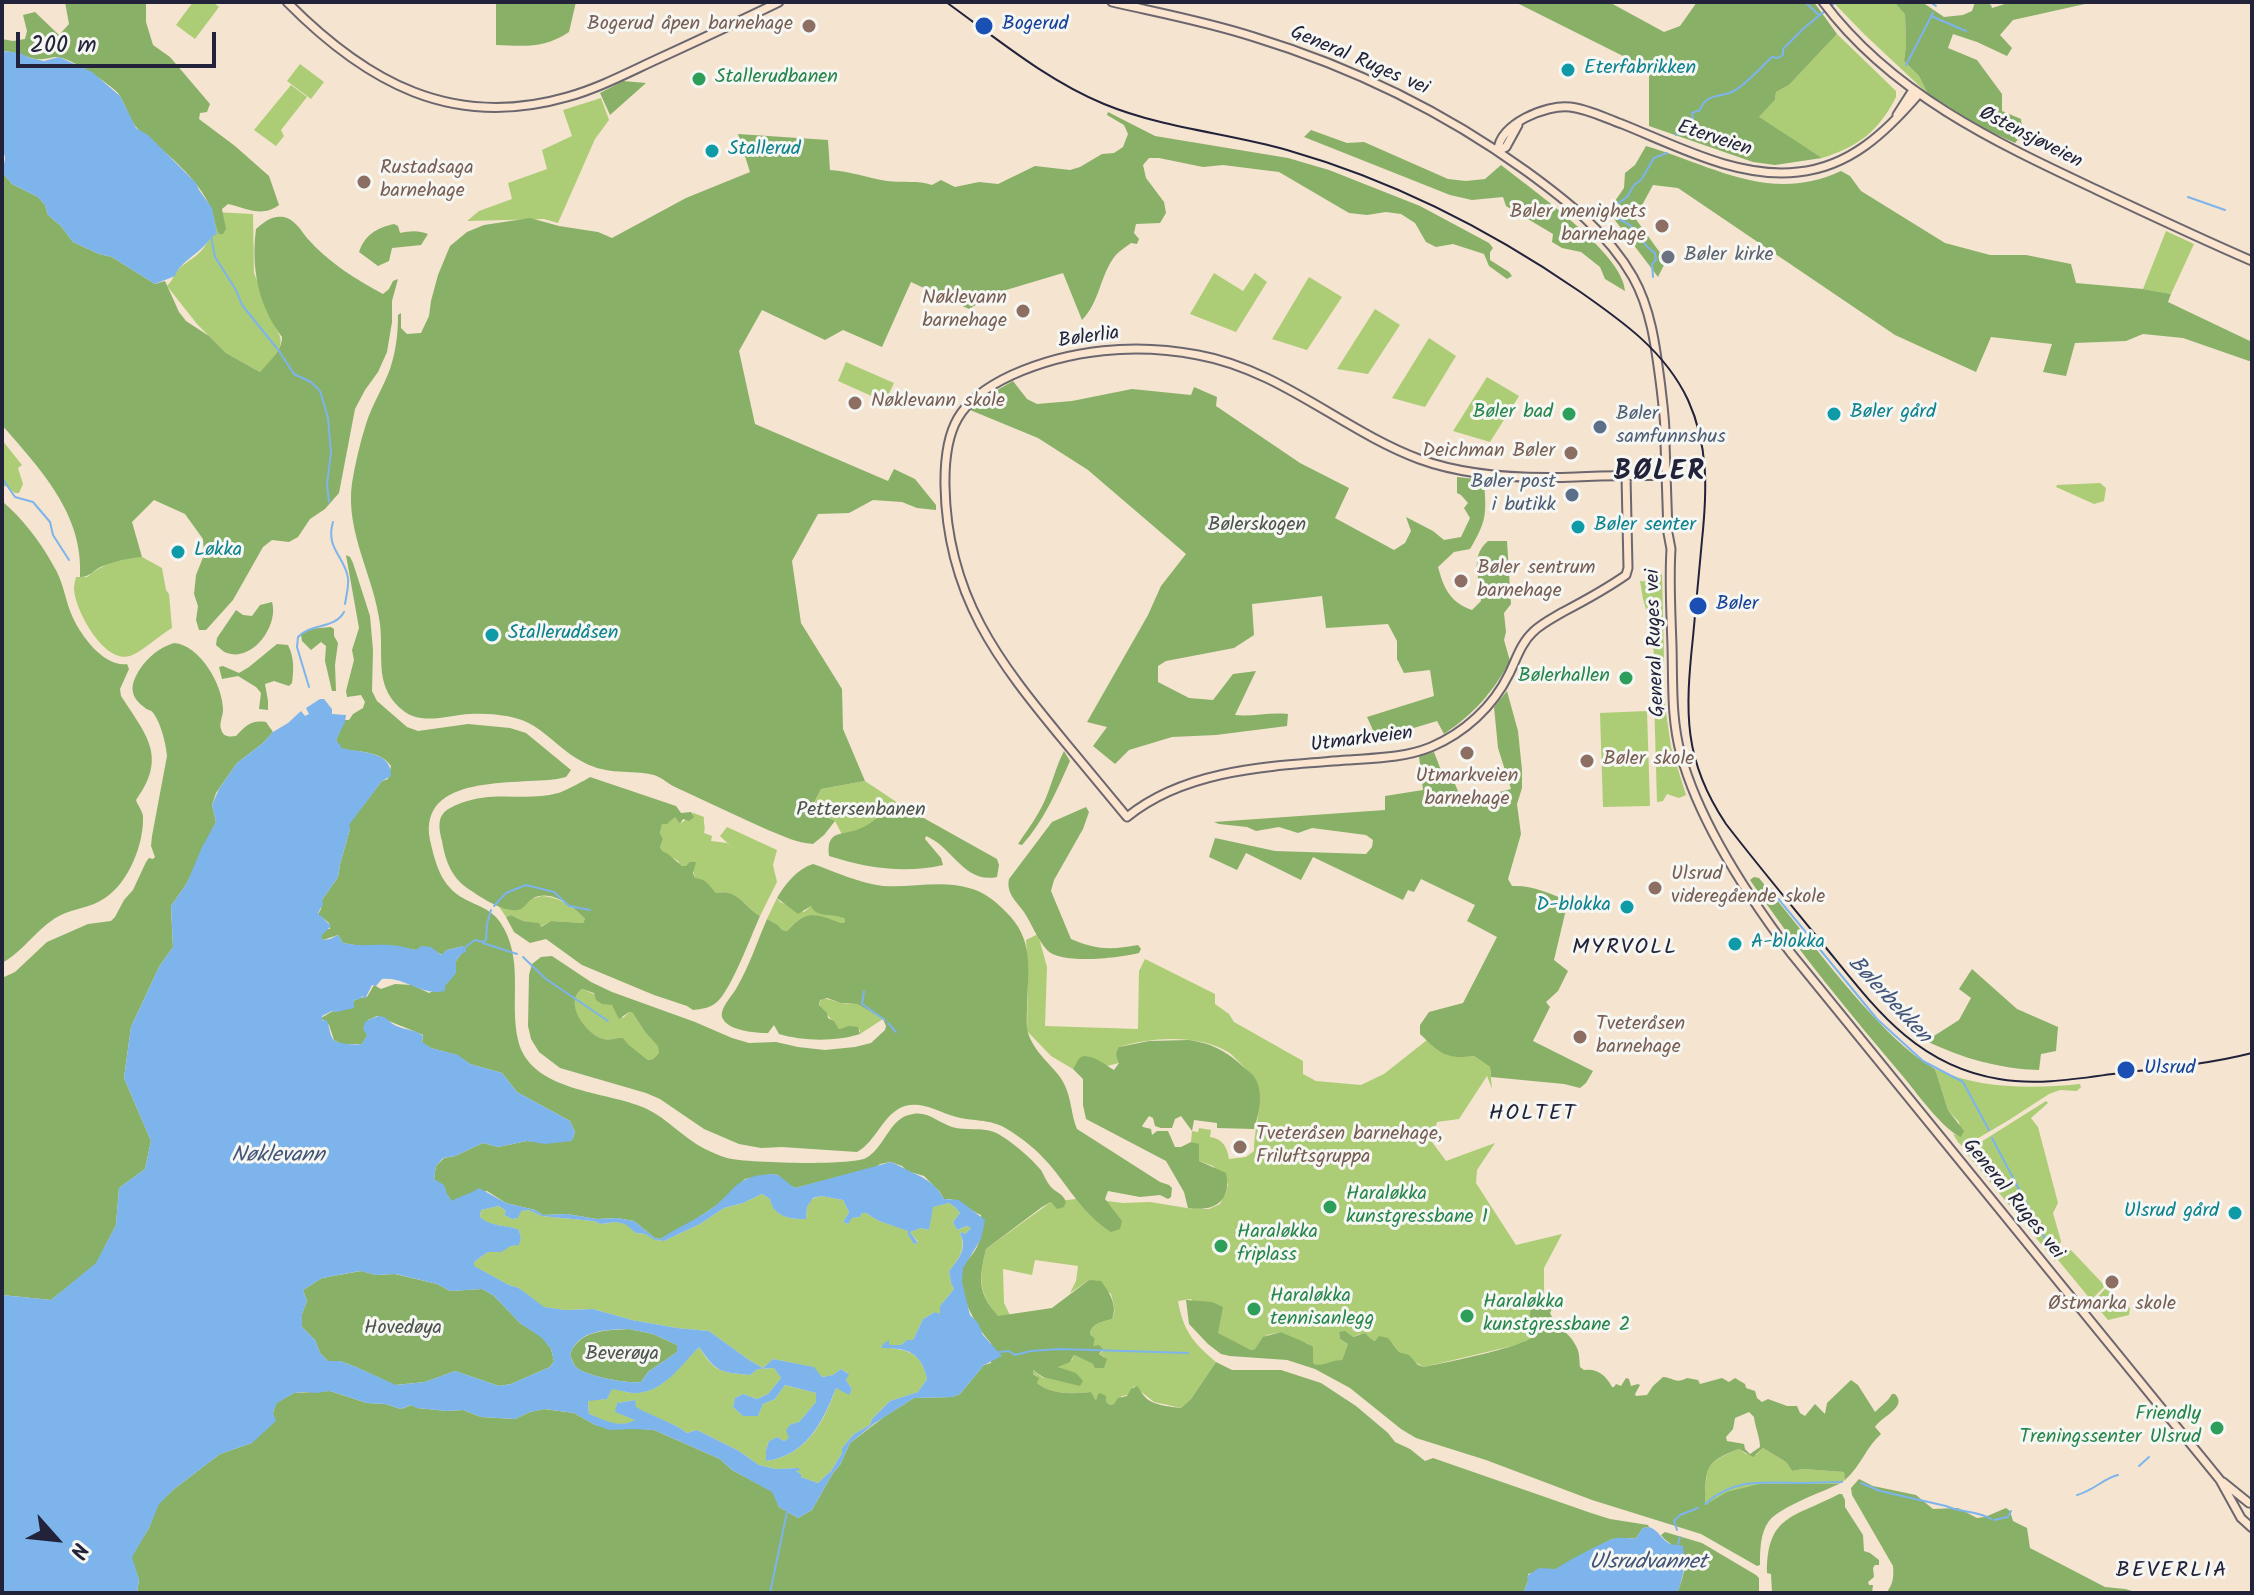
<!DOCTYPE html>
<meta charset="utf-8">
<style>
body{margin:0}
#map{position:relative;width:2254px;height:1595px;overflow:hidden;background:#f4e4d0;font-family:Kalam,sans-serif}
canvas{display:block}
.frame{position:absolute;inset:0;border:4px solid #22223b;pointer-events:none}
.north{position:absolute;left:16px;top:1499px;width:80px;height:80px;-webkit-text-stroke:6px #f6f6f2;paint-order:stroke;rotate:117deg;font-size:22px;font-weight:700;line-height:32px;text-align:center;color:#22223b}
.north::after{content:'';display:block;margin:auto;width:28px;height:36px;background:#22223b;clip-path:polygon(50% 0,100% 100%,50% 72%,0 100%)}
.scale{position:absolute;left:16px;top:32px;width:200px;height:36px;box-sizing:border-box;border:4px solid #22223b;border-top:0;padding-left:10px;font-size:24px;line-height:28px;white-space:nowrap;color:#22223b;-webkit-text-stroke:6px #f6f6f2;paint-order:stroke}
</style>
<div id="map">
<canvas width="2254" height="1595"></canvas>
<div class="frame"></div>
<div class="north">N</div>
<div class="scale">200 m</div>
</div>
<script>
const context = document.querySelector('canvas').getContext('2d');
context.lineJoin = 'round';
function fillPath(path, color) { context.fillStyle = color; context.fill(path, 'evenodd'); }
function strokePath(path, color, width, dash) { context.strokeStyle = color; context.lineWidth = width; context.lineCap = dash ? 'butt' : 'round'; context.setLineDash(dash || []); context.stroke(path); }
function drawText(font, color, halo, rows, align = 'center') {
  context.font = font + ' Kalam,sans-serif'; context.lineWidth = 6; context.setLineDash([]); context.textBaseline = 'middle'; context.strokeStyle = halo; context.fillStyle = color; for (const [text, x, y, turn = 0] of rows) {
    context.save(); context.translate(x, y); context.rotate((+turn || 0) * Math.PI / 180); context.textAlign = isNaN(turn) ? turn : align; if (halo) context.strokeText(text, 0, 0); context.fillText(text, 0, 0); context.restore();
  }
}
const green = new Path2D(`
 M 193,2 L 213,2 L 219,7 L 195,39 L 176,25 Z
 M 1833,2 L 1894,2 L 1905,13 L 1906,45 L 1904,61 L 1919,76 L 1928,94 L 1865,35 Z
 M 1837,34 L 1896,91 L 1896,97 C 1879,131 1858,147 1822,158 L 1758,118 L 1775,100 L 1776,92 L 1789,85 Z
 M 300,64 L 324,82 L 311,99 L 287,81 Z
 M 291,85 L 307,97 L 281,130 L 284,136 L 276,146 L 254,130 Z
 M 601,98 L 609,120 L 595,139 L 558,223 L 544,219 L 467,221 L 479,211 L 512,199 L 508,183 L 547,169 L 542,150 L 572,136 L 563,110 Z
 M 213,212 L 253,214 L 254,273 L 276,329 C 289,346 272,359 260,372 L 226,353 L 197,324 L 167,286 C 173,280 173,276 178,270 C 181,266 189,261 193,258 C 209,247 214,231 213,212 Z
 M 2166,231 L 2194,244 L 2171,294 L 2143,289 Z
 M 1214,273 L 1243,291 L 1255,273 L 1267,282 L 1236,332 L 1190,314 Z
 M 1309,277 L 1342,297 L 1307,350 L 1272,339 Z
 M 1375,309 L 1400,325 L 1368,374 L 1337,369 Z
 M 1429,338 L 1456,356 L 1425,407 L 1392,398 Z
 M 846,362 L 894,383 L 885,402 L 838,381 Z
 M 1487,377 L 1519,396 L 1490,442 L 1453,431 Z
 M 2,440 L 22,465 L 18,468 L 23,484 L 19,493 L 15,493 L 6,486 L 2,487 Z
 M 2100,483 L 2106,488 L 2104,501 L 2094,504 L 2056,487 L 2057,485 Z
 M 142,557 L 162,568 L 166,590 L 169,594 L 172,628 C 158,636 145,650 130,656 C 104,664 75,610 74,589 C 74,585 75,581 76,577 L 87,577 C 103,563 122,559 142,557 Z
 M 1662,574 L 1664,659 L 1663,664 L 1659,667 L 1654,665 L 1653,632 L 1643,599 L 1640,581 L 1652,582 Z
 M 1657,695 L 1662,695 L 1664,698 L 1671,747 L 1686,795 L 1679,798 L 1667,794 L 1663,801 L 1657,802 L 1654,697 Z
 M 1647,711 L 1650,806 L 1603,807 L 1600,713 Z
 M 865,781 L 904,807 L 891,833 L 847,844 L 835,821 L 811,810 L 821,789 Z
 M 691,812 L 704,817 C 703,823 706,827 704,833 L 712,836 L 711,841 L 727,843 L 738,853 L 720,836 L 727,827 L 777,850 L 773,865 L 777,882 L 760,916 C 745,906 736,888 716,893 L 695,879 L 693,869 L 680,865 L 678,861 L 662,852 L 660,847 L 663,839 L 660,833 L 662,824 L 669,822 L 675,816 L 680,824 L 693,814 Z
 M 542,896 C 559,897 573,906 585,919 L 583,923 L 551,921 L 540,927 L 538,923 L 523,921 L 511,915 L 506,917 L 498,905 L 506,908 L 523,908 L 531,899 Z
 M 777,898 L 780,902 L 804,912 L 811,906 C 822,915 833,912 845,919 L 845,922 L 841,923 C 817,916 806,909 787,931 L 782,930 L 778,925 L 767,919 Z
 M 1038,934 L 1047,967 L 1045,1026 L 1138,1029 L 1139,971 L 1145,959 L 1215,994 L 1215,1004 L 1229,1014 L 1234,1022 L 1303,1061 L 1303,1074 L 1316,1081 L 1361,1085 L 1384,1074 L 1427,1040 C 1444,1056 1451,1059 1474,1056 L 1490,1067 L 1492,1089 L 1487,1076 L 1459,1119 L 1437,1122 L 1432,1142 L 1446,1161 L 1495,1143 L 1477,1170 L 1476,1183 L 1516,1245 L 1562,1234 L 1544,1268 L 1544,1299 L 1537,1335 L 1532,1339 L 1512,1346 L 1424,1367 C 1414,1363 1410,1355 1399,1352 L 1393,1344 L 1376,1341 L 1360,1334 L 1353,1337 L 1339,1332 L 1340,1339 L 1348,1344 L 1342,1360 L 1316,1366 L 1313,1363 L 1313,1353 L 1309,1344 L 1300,1342 L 1281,1332 L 1267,1335 L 1255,1349 L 1251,1350 L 1217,1333 L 1191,1299 L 1178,1301 C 1183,1330 1193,1343 1216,1362 L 1191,1399 L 1181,1408 L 1154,1402 L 1134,1386 L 1129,1395 L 1122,1396 L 1114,1404 L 1110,1405 L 1106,1402 L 1095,1401 L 1091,1392 C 1072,1394 1052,1395 1037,1383 L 1037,1376 L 1033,1374 L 1033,1370 L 1043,1378 L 1061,1369 L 1058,1366 L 1072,1360 L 1074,1355 L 1093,1364 L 1105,1357 L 1099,1354 L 1103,1351 L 1092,1345 L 1095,1340 L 1090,1334 C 1091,1323 1103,1322 1112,1319 C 1117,1311 1113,1302 1111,1294 L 1089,1280 L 1070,1293 L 1076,1281 L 1078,1266 L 1035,1260 L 1032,1275 L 1003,1269 L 1004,1303 L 1010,1315 L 998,1317 C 978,1292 979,1279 986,1249 L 1051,1202 L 1084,1198 L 1123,1203 L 1150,1202 L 1193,1209 L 1209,1209 L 1220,1204 L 1226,1193 L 1228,1184 L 1213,1166 L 1199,1161 L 1199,1145 L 1191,1142 L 1192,1131 L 1198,1132 L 1199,1128 L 1211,1130 L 1210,1137 C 1223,1139 1227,1147 1229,1159 L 1246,1157 L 1254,1151 C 1254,1127 1263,1107 1257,1084 C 1254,1076 1248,1071 1242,1065 C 1238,1061 1233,1055 1228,1052 C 1198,1034 1152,1037 1119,1047 L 1119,1063 L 1107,1066 L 1088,1056 L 1082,1057 L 1073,1069 L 1051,1056 L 1027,1031 L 1028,968 L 1026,940 Z
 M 582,989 L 594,994 L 604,1004 L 612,1004 L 623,1018 L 629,1012 L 632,1012 L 645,1032 L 659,1046 L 659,1053 L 653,1059 L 648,1060 L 629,1045 L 623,1038 C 616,1037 611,1041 604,1039 C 585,1035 563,1002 582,989 Z
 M 823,998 L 846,1004 L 857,1004 L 883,1019 L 860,1034 L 860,1030 L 846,1027 L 839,1029 C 835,1021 826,1015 819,1007 L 820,1001 Z
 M 1935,1069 C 1981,1089 2030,1089 2080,1084 L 2081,1087 L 2077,1091 L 2060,1090 L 2049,1094 L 2009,1120 L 1963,1147 L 1958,1142 L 1953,1134 L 1961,1136 L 1959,1122 L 1948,1110 Z
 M 2046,1101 L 2048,1103 L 2031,1118 L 2038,1127 L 2058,1203 L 2053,1213 L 2061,1241 L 2055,1261 L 1967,1154 L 1968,1150 L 1973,1147 Z
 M 762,1194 L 770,1199 C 774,1216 790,1220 806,1219 L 807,1207 L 812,1199 L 821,1196 L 843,1200 L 849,1212 L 843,1222 L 848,1224 L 851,1218 L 860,1217 L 862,1213 L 866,1213 L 879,1221 L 909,1231 L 908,1235 L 915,1244 L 918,1242 L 910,1232 L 921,1228 L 929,1230 L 932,1207 L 949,1203 L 955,1207 L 960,1213 L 953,1222 L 957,1230 L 968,1226 L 971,1228 L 965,1234 L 962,1232 L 960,1234 C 967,1248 958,1260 949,1271 L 951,1283 L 954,1289 L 940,1306 L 940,1315 L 935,1312 L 923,1319 L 913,1340 L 907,1340 L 901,1345 L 888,1345 L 888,1341 L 881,1347 C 906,1350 921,1350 927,1379 L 918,1392 L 890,1401 L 872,1419 L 870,1425 L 854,1434 L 842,1448 L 842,1453 L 831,1471 L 818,1483 L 801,1477 L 801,1474 L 796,1471 L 799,1470 L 798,1468 L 776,1469 L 759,1465 L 739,1451 L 697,1430 L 687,1433 C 671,1421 652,1417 635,1407 L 635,1400 L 617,1403 L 616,1412 L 636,1420 C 619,1429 605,1421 589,1414 L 588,1400 L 607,1399 L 612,1388 C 620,1390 630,1394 638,1393 C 665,1391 682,1363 699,1347 C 715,1373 721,1372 750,1375 L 758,1369 L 774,1368 L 781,1378 L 768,1394 L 757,1399 L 743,1394 L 735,1398 L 733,1407 L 743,1416 L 758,1416 L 763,1404 L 775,1399 L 785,1385 L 816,1393 L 816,1402 L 799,1422 L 791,1424 L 787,1430 L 790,1438 L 784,1441 L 777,1437 L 769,1441 L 766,1450 L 766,1461 C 806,1456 824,1422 836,1388 L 849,1394 L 852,1389 L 846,1380 L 848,1373 L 841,1369 L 833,1375 L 822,1377 L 813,1367 L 773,1359 L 763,1368 L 749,1360 L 709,1331 L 677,1328 L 632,1320 L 593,1309 L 565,1310 L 543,1307 L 519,1288 L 509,1285 L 473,1266 L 474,1262 L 488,1252 C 505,1252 504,1247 519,1244 L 521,1238 L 519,1230 C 505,1224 492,1228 480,1217 L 481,1210 L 499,1206 L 506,1211 L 504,1215 L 512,1219 L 518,1218 L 520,1211 L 529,1210 L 541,1216 L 593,1221 L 603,1224 L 615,1222 L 626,1224 L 636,1233 L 645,1234 L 656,1240 L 664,1241 L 700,1224 L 724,1208 L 743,1203 Z
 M 2071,1250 L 2105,1286 L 2091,1300 L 2058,1260 Z
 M 2106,1288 L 2130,1308 L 2129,1315 L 2108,1320 L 2093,1302 Z
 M 1763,1448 L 1786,1462 L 1792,1471 L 1803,1469 L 1844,1472 L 1845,1480 L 1839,1484 L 1759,1484 L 1704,1505 C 1709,1467 1700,1465 1739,1449 L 1746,1454 L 1756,1455 Z`);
const forest = new Path2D(`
 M 65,2 L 146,2 L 146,22 L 153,45 L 170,57 L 210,104 L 207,112 L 200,113 L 199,119 L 235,146 L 269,176 L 279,205 C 261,218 247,208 228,204 L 222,209 L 226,229 L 223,234 L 219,234 C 215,226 215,218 212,211 C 200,179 164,151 139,130 C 129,121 126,104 118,93 C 109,83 67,55 55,57 C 46,58 41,61 31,58 C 21,55 13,51 2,51 L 2,39 L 13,41 L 25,39 L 27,31 L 23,15 L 35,12 L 59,35 L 69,24 Z
 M 496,2 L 576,2 L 569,32 C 543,49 525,46 496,45 Z
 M 1515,2 L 1609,2 L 1664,32 L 1680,26 L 1697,2 L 1814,2 L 1837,34 L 1789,85 L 1776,92 L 1775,100 L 1759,117 L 1822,158 L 1775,165 L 1753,162 L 1649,126 L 1649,69 Z
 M 1894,2 L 1922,2 L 1944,17 L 1963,15 L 1972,11 L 1975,2 L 1986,2 L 1991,5 L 1992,8 L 2011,2 L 2094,2 L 2013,20 L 2000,35 L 2012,48 L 2007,56 L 1977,42 L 1953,34 L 1948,48 L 1977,60 L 2002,94 L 2002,111 L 2021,119 L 2023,133 L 2015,143 L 1982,128 L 1928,94 L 1919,76 L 1904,61 L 1906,45 L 1905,14 Z
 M 623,81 L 646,83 L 610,115 L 600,93 Z
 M 1108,112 L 1155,136 L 1288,158 L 1329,170 L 1420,206 L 1489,243 L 1493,248 L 1490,252 L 1490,260 L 1509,272 L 1512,276 L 1507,279 L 1489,266 L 1484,254 L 1453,244 L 1436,247 L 1426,242 L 1415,223 L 1401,214 L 1386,212 L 1367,215 L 1349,213 L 1279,172 L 1223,165 L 1203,167 L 1159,158 L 1149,158 L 1143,165 L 1146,178 L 1164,202 L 1166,213 L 1160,223 L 1136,224 L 1134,233 L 1139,239 L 1137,244 L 1131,243 C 1126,247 1119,251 1115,256 C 1100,275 1100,302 1082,320 L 1063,273 L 996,293 L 969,309 L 911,282 L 882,347 L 843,330 L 825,340 L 762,310 L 739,351 L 755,424 L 888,481 L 894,469 L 915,479 L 936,505 L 936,510 L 917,508 L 902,502 L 873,500 L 849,513 L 818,514 L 792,561 L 801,623 L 842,689 L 843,729 L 865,781 L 821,789 L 811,809 L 835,821 L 824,835 L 813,844 C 797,843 783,836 768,830 C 736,816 706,801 675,787 C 667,783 661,777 654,775 C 629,769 609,776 583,762 C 565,753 551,737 534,726 C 517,715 490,713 470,714 C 449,715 424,725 405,712 C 373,688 384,659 380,624 C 374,576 345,532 352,483 C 355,464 360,443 366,424 C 372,405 383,388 390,369 C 396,351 398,334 398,315 L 401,313 L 401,328 L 407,334 L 421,333 L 429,316 L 431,301 L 438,275 L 450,246 L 467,232 L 484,225 L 530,218 L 559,226 L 598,232 L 612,238 L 686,198 L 750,172 L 738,134 L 828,140 L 830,170 C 850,171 868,178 887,181 C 903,183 918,180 932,185 L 941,180 L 955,187 L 979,182 L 998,184 L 1035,166 L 1070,170 L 1080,167 L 1102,154 L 1114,153 L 1123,147 L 1128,134 L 1124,125 L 1107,115 Z
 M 1311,130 L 1347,143 L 1364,142 L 1448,179 L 1466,181 L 1485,179 L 1501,165 C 1530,188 1624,254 1625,291 L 1605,279 L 1600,267 L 1581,252 L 1562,248 L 1552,242 L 1553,234 L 1506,206 L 1503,197 L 1472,200 L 1450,195 L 1304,137 Z
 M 1646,146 C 1714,166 1770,204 1841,171 L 1850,176 L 1861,191 L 1945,243 L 1990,255 L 2026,255 L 2071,264 L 2076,283 L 2143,289 L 2171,294 L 2168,302 L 2252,342 L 2252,362 L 2183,338 L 2143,334 L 2126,341 L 2075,343 L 2066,376 L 2043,372 L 2052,344 L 1991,337 L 1976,372 L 1895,335 L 1678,188 L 1653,185 L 1635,218 L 1666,261 L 1658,277 L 1608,211 L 1624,188 L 1625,173 L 1635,165 Z
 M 2,172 L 12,184 L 38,197 L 45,205 L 48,215 L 61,226 L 73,242 L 99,254 L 112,257 L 155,284 L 165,281 L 179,312 L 186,321 L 209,336 L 226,353 L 260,372 C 269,361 282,352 282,337 C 258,305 251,268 256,229 C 264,222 272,215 284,217 C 294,219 301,230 307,238 C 328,262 355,279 383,294 L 389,289 L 393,281 L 398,279 L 392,301 L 392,322 L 387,352 L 378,372 L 365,390 L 355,409 L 339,493 L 325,509 L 310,519 L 298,537 L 289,542 L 272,540 L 263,547 L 233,600 L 206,630 L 199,630 L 196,620 L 198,606 L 194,594 L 196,575 L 204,555 L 203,539 L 185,514 L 154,500 L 132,522 L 142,557 C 129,558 116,561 103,566 C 94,569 91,577 80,577 C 84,514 40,469 2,425 Z
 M 394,224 L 398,226 L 400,233 C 410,231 418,230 428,234 L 421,245 L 392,248 L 389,261 L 378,266 L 359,252 C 365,235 376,228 394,224 Z
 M 1013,381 L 1027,399 L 1037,404 L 1072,401 L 1132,389 L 1191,395 L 1194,387 L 1217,397 L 1216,406 L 1300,463 L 1349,488 L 1335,518 L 1394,550 L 1405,543 L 1411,531 L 1406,517 L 1433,531 L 1444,540 L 1461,537 L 1470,518 L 1464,508 L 1468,503 L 1461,495 L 1457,493 L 1457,477 L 1484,480 C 1486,513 1488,519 1470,549 L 1454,552 L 1438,567 C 1444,589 1450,602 1472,610 L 1481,601 C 1481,579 1468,558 1488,541 L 1507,541 L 1511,604 L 1504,613 L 1506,632 L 1504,640 L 1510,661 C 1492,693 1475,713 1444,734 L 1437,721 L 1377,739 L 1367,717 L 1434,696 L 1430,670 L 1404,673 L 1397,659 L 1397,641 L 1388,624 L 1326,628 L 1322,596 L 1252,604 L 1254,635 L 1234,648 L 1166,661 L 1158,666 L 1158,682 L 1189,698 L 1213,700 L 1233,674 L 1256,671 L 1235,715 C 1253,717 1268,712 1288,714 L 1287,726 L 1216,735 L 1172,737 L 1129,750 L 1115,764 L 1093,746 L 1107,727 L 1087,722 L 1148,615 L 1161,586 L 1186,554 L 1088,470 L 1038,438 L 970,410 L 983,398 Z
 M 2,501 C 22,518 40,541 53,565 C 64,582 65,601 73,618 C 82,637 104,667 127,664 L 129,669 L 120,689 L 121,696 C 146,735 168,756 136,800 C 138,806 142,810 143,816 C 144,844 129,882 105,898 C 91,908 74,908 59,916 C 37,928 24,951 2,963 Z
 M 346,555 L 350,557 L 353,563 L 370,616 L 373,650 L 372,691 L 377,701 L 407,727 L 418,731 L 468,724 L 510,728 L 526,733 L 571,770 L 566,777 L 557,779 C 516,785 418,773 430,840 C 434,857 438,876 451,889 C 465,904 489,905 500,922 C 525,959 509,1000 518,1040 C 530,1092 606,1091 645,1108 C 667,1118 683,1138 705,1149 C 712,1152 720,1156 727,1158 C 746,1163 851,1166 866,1158 C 885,1148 889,1117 913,1114 C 928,1111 939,1123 952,1127 C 966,1131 981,1127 994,1132 C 1008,1138 1031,1158 1041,1170 C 1044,1175 1046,1181 1050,1186 C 1056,1193 1063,1193 1066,1202 L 1064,1207 L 1057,1209 L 1051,1202 L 1042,1207 L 986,1249 C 979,1279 977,1292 998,1316 L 1052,1308 L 1089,1280 L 1101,1281 C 1109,1292 1118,1305 1112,1319 C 1103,1322 1091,1323 1090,1334 L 1095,1339 L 1093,1346 L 1099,1345 L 1103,1349 L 1099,1354 L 1107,1359 L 1104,1368 L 1095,1368 L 1093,1364 L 1074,1355 L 1070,1362 L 1058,1367 L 1076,1373 L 1083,1381 L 1080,1386 L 1043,1377 L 1033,1370 L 1033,1374 L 1039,1378 L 1037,1383 C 1052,1395 1072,1394 1091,1392 L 1096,1401 L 1098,1394 L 1100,1393 L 1106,1396 L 1106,1402 L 1110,1405 L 1114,1404 L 1118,1398 L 1127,1396 L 1131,1389 L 1137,1386 C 1140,1389 1142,1394 1145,1397 C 1152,1405 1171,1407 1181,1408 L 1191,1399 L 1216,1362 L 1232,1370 L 1281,1370 L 1321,1383 L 1356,1406 L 1388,1433 L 1395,1442 L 1410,1449 L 1425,1461 L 1433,1458 L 1591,1513 L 1610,1519 L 1648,1525 L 1649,1527 L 1643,1528 L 1636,1538 L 1612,1539 L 1556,1569 L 1528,1574 L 1528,1581 L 1523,1593 L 137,1593 L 139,1580 L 131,1557 L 149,1528 L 158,1504 L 174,1489 L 220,1454 L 252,1443 L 273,1413 L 276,1403 L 294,1393 L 330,1391 L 367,1403 L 385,1404 L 401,1409 L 412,1405 L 417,1408 L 447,1411 L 463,1410 L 481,1417 L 515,1419 L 530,1412 L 544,1409 L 574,1413 L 595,1425 L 654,1430 L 720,1459 L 732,1470 L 773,1492 L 779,1507 L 798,1518 L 812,1510 L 833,1473 L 840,1465 L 850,1443 L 884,1417 L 914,1398 L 952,1397 L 960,1394 L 984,1365 L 991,1363 L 991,1343 C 978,1330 958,1294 961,1274 C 962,1264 969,1259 974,1252 C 982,1241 981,1229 981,1215 C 967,1209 961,1198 944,1199 L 939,1191 L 924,1176 L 907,1171 L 902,1166 L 891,1162 L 880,1164 L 876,1167 L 795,1188 L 786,1183 L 778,1175 L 772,1174 L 745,1179 L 717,1205 L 690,1223 L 660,1239 L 655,1238 L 634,1221 L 617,1218 L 597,1219 L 567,1214 L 543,1215 L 535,1210 L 506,1203 L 487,1191 L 452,1201 L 434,1179 L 436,1166 L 444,1158 L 455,1156 L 483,1143 L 498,1147 L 527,1141 L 552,1143 L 573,1138 L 575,1132 L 570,1121 L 517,1092 L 502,1073 L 470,1064 L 457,1055 L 431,1048 L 422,1043 L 423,1035 C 407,1028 393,1023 377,1016 L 368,1020 L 366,1030 L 367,1036 L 362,1044 L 341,1044 L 334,1040 L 329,1025 L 321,1018 L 333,1011 L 336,1012 C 348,1008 354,996 367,997 L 374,985 L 381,989 L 395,984 L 412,985 L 429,993 C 444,987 457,979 456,961 L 461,954 L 463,946 L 447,950 L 442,955 L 428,947 L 416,950 L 387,945 L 366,947 L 343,943 L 338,935 L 323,940 L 320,936 L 325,929 L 330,929 L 329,923 L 318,914 L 321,909 L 322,900 L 338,877 L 340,864 L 350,829 L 348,825 L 382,781 L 388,779 L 391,766 C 380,750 357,752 340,749 L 336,740 L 345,720 L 349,720 L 353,714 L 363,708 L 365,702 L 361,695 L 347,697 L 346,691 L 354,660 L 352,650 L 359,628 Z
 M 272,602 C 279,625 253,662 227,653 C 223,652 220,648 216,645 L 217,638 L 236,610 L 243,615 L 252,616 L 260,605 Z
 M 331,627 L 334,629 L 334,636 L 338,643 L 335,665 L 336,691 L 332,691 L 325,661 L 326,646 L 321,642 L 311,650 L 302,641 L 301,635 L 309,629 Z
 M 174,643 C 200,645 223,685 223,710 C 223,716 219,723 221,729 C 223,737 229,737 236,736 C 246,726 250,720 266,722 L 273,732 L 263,743 L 237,763 L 216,793 L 212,805 L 216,822 L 187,883 L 171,906 L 173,947 L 159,967 L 131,1027 L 124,1078 L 151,1141 L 145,1169 L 119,1188 L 116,1225 L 96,1264 L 51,1300 L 2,1295 L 2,978 L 15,972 L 47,942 L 88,924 L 111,921 L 115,917 L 124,900 L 133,890 L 146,862 L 149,858 L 153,859 L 155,857 L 151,846 L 152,836 L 167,756 C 166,744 161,724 154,714 C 150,708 149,712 144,707 C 128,695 131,683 140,669 C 149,656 159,648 174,643 Z
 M 277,644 L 288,645 C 294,657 294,669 292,683 L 289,686 L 274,681 L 265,684 L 268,701 L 268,710 L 259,709 L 261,693 L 256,687 L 238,676 L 222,679 L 219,667 L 223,666 L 239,673 L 249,667 Z
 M 1507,691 L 1518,731 L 1522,770 L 1522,788 L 1517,804 L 1521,834 L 1508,879 L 1512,886 C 1532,885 1549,893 1568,901 L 1554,960 L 1568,971 L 1558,991 L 1546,1002 L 1550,1007 L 1533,1041 L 1593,1071 L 1586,1083 L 1580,1088 L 1564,1084 L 1491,1077 L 1490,1067 L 1474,1056 C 1446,1060 1440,1053 1420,1034 L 1420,1025 L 1429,1012 L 1463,1003 L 1497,937 L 1467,921 L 1475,905 L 1421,879 L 1414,892 L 1408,890 L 1403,900 L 1313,857 L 1301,880 L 1246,853 L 1237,870 L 1209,857 L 1215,838 L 1275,851 L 1366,854 L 1372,847 L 1373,840 L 1366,835 L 1312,828 L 1298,833 L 1279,827 L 1256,831 L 1247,827 L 1219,824 L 1214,822 L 1385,810 L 1385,796 L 1423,790 L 1419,756 L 1434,752 L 1442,773 L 1451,775 L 1458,791 L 1473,799 L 1511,789 L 1498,748 L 1494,707 Z
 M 1064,751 L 1070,761 C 1057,790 1044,821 1022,845 L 1018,844 C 1028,829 1038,816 1045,800 C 1052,784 1056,766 1064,751 Z
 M 590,777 L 676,806 L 681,813 L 691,812 L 694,817 L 689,821 L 683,819 L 680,824 L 675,817 L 667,824 L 662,824 L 660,833 L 663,839 L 660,847 L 662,851 L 668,854 L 682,866 L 686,866 L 690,862 L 696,862 L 693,873 L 695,878 C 707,879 709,886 716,893 C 737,888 744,906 760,916 C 751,936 731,990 717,1002 C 710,1008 702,1009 693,1010 L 687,1006 L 654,995 L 582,965 L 546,939 L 530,943 L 514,932 L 506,917 L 511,915 L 523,921 L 539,923 L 541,927 L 551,921 L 583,923 L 585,919 C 573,906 550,888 532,899 C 526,903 525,909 517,910 C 502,912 479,896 467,888 C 451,877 445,859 442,841 C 440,834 438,824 441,817 C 445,809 454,806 461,803 C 496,790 525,802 558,793 C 563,792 586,780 590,777 Z
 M 892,805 L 904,807 L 997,859 L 999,865 L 997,877 C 964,884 953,847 926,836 L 925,839 L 941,858 L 943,865 C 904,874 867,868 829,856 C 826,829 842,836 859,829 C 872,824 882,814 892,805 Z
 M 1086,807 L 1089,812 L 1083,829 L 1054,880 L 1051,891 L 1071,939 C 1096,950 1112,950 1138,945 L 1141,949 L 1139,953 C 1120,958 1060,965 1047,950 C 1037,939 1032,924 1024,912 C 1016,901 1006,893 1009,879 L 1052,822 Z
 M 813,864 C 836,872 859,883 883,886 C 912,888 941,880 969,888 C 983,891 995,901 1005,911 C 1035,939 1028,970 1027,1008 C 1027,1016 1026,1025 1028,1033 C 1035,1053 1048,1061 1060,1077 C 1072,1094 1070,1112 1077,1129 L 1160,1182 L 1169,1185 L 1172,1188 L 1171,1197 L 1168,1199 L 1160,1195 L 1140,1197 L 1108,1191 L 1105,1199 L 1122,1221 L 1120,1229 L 1111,1232 C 1082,1213 1071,1190 1049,1164 C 1038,1151 1022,1138 1007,1129 C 990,1118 971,1122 953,1116 C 938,1111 921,1101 905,1106 C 883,1113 877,1141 857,1152 L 782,1147 L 761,1148 L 739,1144 L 704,1129 L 660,1099 L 646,1093 L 560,1068 L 539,1052 L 531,1039 L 528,1026 L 529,975 L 532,964 L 541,957 L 552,956 L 591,982 L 612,992 L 695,1022 L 732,1038 L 749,1043 L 776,1042 L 798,1047 L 825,1050 L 855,1047 L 871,1043 L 885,1030 L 886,1026 L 883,1019 L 857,1004 L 841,1003 L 827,998 L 820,1000 L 819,1005 L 827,1013 L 828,1018 L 834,1021 L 839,1029 L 849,1026 L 858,1027 L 860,1034 C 836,1042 802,1041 779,1034 L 774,1025 L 768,1033 C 756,1033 727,1031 722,1017 C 720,1008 732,996 736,989 C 749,967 757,942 767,919 L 778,925 L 782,930 L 787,931 C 807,909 815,914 841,923 L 845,922 L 845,919 C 832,912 817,919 811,906 L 798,914 L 777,898 C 785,884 797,869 813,864 ZM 582,989 L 594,993 L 596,1000 L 602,1004 L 612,1005 L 619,1019 L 629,1012 L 632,1012 L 645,1032 L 658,1046 L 659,1053 L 653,1059 L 648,1060 L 629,1045 L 623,1038 C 617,1037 611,1041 604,1039 C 586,1035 563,1002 582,989 Z
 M 1754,877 L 1759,878 C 1793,919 1825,962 1861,1003 C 1883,1027 1906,1052 1935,1069 L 1948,1110 L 1964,1131 L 1961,1137 C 1945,1131 1918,1095 1906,1080 C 1851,1015 1797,950 1750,880 Z
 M 1972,969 L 2017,1009 L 2058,1027 L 2056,1051 L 2041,1054 L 2039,1070 C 1999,1069 1962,1058 1926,1041 L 1959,1020 L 1971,998 L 1959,989 Z
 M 1189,1040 C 1215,1044 1227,1052 1246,1069 C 1249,1072 1253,1074 1255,1078 C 1264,1093 1259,1114 1254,1129 L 1217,1128 L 1217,1123 L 1194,1120 L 1192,1131 L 1181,1116 L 1175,1119 L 1172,1128 L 1161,1128 L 1155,1126 L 1153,1118 L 1149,1116 L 1142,1126 L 1143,1127 L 1151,1129 L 1152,1135 L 1157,1131 L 1168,1131 L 1175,1147 L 1181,1147 L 1191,1142 L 1199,1144 L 1199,1161 L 1226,1173 C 1232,1202 1214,1212 1188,1208 L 1184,1192 L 1166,1161 L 1086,1119 L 1083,1105 L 1083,1079 L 1073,1069 C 1076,1065 1077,1060 1081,1057 C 1090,1052 1107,1066 1114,1070 L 1119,1063 C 1116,1057 1115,1053 1119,1047 L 1149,1041 Z
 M 361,1271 L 376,1275 L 395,1274 L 437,1284 L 450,1291 L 482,1289 L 493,1295 L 520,1323 L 542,1337 L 551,1349 L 554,1361 L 550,1367 L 511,1384 L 499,1386 L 455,1371 L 425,1382 L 395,1385 L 356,1367 L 340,1361 L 328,1361 L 320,1353 L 315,1340 L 302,1327 L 302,1314 L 307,1301 L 303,1290 L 322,1278 Z
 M 1543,1298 L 1549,1300 L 1552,1309 L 1550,1313 C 1556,1327 1570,1333 1576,1346 C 1580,1353 1579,1359 1580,1367 L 1584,1370 C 1597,1368 1606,1375 1612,1387 L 1614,1387 L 1616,1384 L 1621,1386 L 1626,1378 L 1629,1379 L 1631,1386 L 1638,1384 L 1640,1385 L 1635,1394 L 1636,1396 L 1647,1395 L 1653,1386 L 1663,1377 C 1674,1378 1676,1384 1687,1378 L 1698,1380 L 1700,1384 L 1722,1378 L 1729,1382 L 1735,1378 L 1745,1384 L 1746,1388 L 1755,1391 L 1757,1398 L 1762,1402 L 1768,1399 L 1787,1406 L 1797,1406 L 1800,1413 L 1805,1416 L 1815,1404 L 1825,1414 L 1827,1403 L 1851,1380 L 1858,1385 L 1875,1412 L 1888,1400 L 1892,1394 L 1895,1394 C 1908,1407 1882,1416 1875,1427 L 1881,1434 C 1866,1447 1861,1466 1845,1480 L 1844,1472 L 1803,1469 L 1792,1471 L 1786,1462 L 1763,1448 L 1753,1457 L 1739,1449 C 1703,1462 1706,1469 1705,1505 L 1727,1492 L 1759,1484 L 1839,1484 C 1822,1492 1780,1507 1769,1521 C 1760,1533 1760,1551 1760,1565 L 1757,1566 L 1701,1534 L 1592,1500 L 1486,1460 L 1416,1438 L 1401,1429 L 1350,1388 L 1315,1369 L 1287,1360 L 1230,1356 L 1221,1354 L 1208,1344 L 1189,1324 L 1186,1300 L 1212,1302 L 1223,1307 L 1218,1333 L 1251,1350 L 1255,1349 L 1263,1337 L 1281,1332 C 1289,1336 1308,1343 1313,1347 L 1313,1363 L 1316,1365 C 1325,1365 1333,1360 1342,1360 L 1348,1344 L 1340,1339 L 1339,1332 L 1345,1331 L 1353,1337 C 1372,1331 1360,1333 1375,1341 L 1379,1336 L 1388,1338 L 1399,1352 L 1409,1355 L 1418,1365 L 1424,1367 C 1448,1362 1521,1348 1536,1335 L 1530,1317 L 1531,1302 ZM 1749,1412 L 1754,1417 C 1755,1427 1760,1437 1760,1447 L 1750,1454 L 1745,1449 L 1744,1444 L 1727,1441 L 1726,1437 L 1733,1429 L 1735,1418 Z
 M 629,1329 L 653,1334 L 677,1345 L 677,1352 L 648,1372 L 641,1382 C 628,1384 585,1376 576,1367 C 573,1364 572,1359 570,1355 C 578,1330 607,1330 629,1329 Z
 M 1859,1479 L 1873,1486 L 1916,1495 L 1933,1509 L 1958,1508 L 1977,1518 L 1985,1517 L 2006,1508 L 2010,1511 L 2013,1521 L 2027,1528 L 2030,1548 L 2105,1587 L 2125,1589 L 2139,1593 L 1886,1593 C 1893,1585 1894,1577 1893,1566 L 1852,1495 L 1851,1488 Z
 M 1839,1494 L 1842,1494 L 1845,1500 L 1845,1507 L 1863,1535 L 1864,1551 L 1870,1553 L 1879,1560 L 1879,1565 L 1875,1565 L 1873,1568 L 1874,1577 L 1868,1582 L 1869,1585 L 1873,1585 L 1872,1593 L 1772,1593 L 1771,1574 L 1767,1573 C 1767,1514 1794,1518 1839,1494 Z
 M 1665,1532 L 1702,1543 L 1756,1575 L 1759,1578 L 1759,1593 L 1677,1593 C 1683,1578 1690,1561 1676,1548 C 1671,1543 1666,1542 1661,1535 Z`);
const water = new Path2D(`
 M 2,51 L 20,53 L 30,58 L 44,61 L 59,57 L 92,72 L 120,96 L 136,128 L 148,135 L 196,183 L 199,190 L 212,208 L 217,234 L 211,237 C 203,252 180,261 175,276 L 155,284 L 112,257 L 99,254 L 73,242 L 61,226 L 48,215 L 45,205 L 38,197 L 12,184 L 2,172 C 2,163 9,160 2,151 Z
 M 320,699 L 324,699 L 332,709 L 332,714 L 346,715 L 345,722 L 336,740 L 341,746 L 341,748 C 359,753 392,750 391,776 L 382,781 L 349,825 L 350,829 L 340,864 L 338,877 L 322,900 L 323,904 L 318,913 L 331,926 L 321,936 L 323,940 L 330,939 L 338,935 L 343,943 C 362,947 372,944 389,945 C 398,945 407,948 416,950 L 421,946 L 431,947 L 441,955 L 447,950 L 463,946 L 466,949 L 466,952 L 461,954 L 456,961 L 456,973 L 445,986 L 445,991 C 423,997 404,976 382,979 L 376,986 L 372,985 L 365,999 L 362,996 L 360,999 L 354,1000 L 354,1008 L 336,1012 L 332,1011 L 322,1016 L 323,1021 L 327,1020 C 332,1037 329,1042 347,1044 C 352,1044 357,1045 362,1044 L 367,1035 L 363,1029 L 365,1022 C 388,1009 383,1021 399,1027 C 409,1031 415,1029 423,1036 L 422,1042 L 431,1048 L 458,1055 L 470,1064 L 502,1073 L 517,1092 L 570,1121 L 575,1132 L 572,1141 L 545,1144 L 527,1141 L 498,1147 L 483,1143 L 455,1156 L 443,1158 L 436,1166 L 434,1179 L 444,1185 L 447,1194 L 452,1201 C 459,1196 471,1194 479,1188 L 506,1203 L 535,1210 L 543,1215 L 567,1214 L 597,1219 L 617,1218 L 634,1221 L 655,1238 L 660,1239 C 678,1227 698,1219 715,1206 C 733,1192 735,1179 761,1175 C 763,1175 771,1174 774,1174 C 781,1175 788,1184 795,1188 L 891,1162 C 898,1165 903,1168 909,1171 C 926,1179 934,1182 944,1199 L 959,1200 L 985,1220 L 981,1239 L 963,1268 L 962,1282 L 970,1315 L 978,1323 L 983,1335 L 1002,1356 L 984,1365 L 960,1394 L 952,1397 L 914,1398 L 875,1423 L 850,1443 L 840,1465 L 833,1473 L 812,1510 L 798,1518 L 779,1507 L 772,1492 L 732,1470 L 720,1459 L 654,1430 L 632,1429 L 610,1430 L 595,1425 L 574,1413 L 545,1409 L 530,1412 L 515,1419 L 481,1417 L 463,1410 L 447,1411 L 417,1408 L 411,1405 L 401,1409 L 385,1404 L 367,1403 L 330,1391 L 316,1393 L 305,1392 L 294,1393 L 277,1403 L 273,1412 L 276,1421 L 252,1443 L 220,1454 L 174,1489 L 159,1504 L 149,1528 L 132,1557 L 139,1580 L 137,1593 L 2,1593 L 2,1295 L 51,1300 L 96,1263 L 116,1225 L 119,1188 L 145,1169 L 151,1141 L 124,1078 L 131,1027 L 159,967 L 173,947 L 171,906 L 187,883 L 202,847 L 216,822 L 212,805 L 219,789 L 237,763 L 263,743 L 273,732 L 288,723 L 301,711 L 305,716 L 309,714 L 306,708 ZM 762,1194 L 770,1199 C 773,1216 790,1220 806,1219 L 807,1207 L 813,1198 L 821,1196 L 843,1200 L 849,1212 L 843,1222 L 848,1224 L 852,1218 L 860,1217 L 862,1213 L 866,1213 L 879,1221 L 908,1231 L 908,1235 L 914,1244 L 918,1243 L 910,1232 L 921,1228 L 929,1230 L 933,1207 L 949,1203 L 955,1207 L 960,1213 L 953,1222 L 957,1230 L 967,1226 L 971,1228 L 965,1234 L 962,1232 L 960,1234 C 968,1248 958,1260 949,1271 L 951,1283 L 954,1289 L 940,1306 L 940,1314 L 935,1312 L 923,1319 L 913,1340 L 907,1340 L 901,1345 L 889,1345 L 889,1340 L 883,1344 L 881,1348 C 906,1348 921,1351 927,1379 L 918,1392 L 890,1401 L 872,1419 L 870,1425 L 854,1434 L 842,1448 L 842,1453 L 831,1471 L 818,1483 L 801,1477 L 801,1474 L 796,1471 L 800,1470 L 798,1468 L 776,1469 L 759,1465 L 739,1451 L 697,1430 L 687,1433 C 671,1421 653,1417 636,1407 L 635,1400 L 617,1403 L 615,1412 L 635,1420 C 619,1429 605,1420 589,1414 L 588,1401 L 607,1399 L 612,1389 C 620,1390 631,1394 638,1393 C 665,1391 683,1363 699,1347 C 717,1373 720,1372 750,1375 L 758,1369 L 774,1368 L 781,1378 L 768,1394 L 757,1399 L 743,1394 L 735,1398 L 733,1407 L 743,1416 L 758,1416 L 763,1404 L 775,1399 L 785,1385 L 816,1393 L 816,1402 L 799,1422 L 791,1424 L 786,1430 L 789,1438 L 784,1441 L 777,1437 L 769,1441 L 766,1450 L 766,1461 C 806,1456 823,1422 836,1388 L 849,1395 L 852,1389 L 846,1380 L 849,1374 L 841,1369 L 833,1375 L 822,1377 L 814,1367 L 773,1359 L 763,1368 L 749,1360 L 709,1331 L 677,1328 L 632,1320 L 593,1309 L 565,1310 L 544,1307 L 519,1288 L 509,1285 L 474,1266 L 474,1262 L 488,1252 L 501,1252 L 511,1246 L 519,1245 L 521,1238 L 519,1230 C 506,1224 493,1228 480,1217 L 481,1210 L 499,1206 L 506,1211 L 504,1215 L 512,1219 L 518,1218 L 521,1211 L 529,1210 L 541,1216 L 593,1221 L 602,1224 L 615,1222 L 625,1224 L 636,1233 L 645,1234 L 655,1240 L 664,1241 L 700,1224 L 724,1208 L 743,1203 ZM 360,1271 L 376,1275 L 396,1274 L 437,1284 L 450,1291 L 482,1289 L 493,1295 L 520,1323 L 542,1338 L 551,1349 L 554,1361 L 550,1367 L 511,1384 L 499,1386 L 455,1371 L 425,1382 L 396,1385 L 356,1367 L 340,1361 L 328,1361 L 320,1353 L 315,1340 L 302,1327 L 302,1314 L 307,1301 L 303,1290 L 322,1278 ZM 629,1329 L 653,1334 L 677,1345 L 677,1352 L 648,1372 L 641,1382 C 628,1384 585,1376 576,1367 C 572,1363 572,1359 570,1355 C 578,1329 607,1330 629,1329 Z
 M 1649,1527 C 1658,1530 1660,1537 1667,1542 C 1672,1546 1677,1544 1683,1546 C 1685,1564 1684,1577 1677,1593 L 1523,1593 L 1528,1581 L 1527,1576 L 1539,1568 L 1556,1569 C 1562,1564 1608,1539 1616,1538 C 1622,1537 1629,1539 1636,1538 L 1643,1528 Z`);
const stream = new Path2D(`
 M 1805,2 L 1819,15
 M 1930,2 L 1936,6
 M 1931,16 L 1966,31
 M 1906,65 L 1933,13
 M 1676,135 L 1693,121 L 1692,113 L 1700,110 C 1704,95 1719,97 1732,92 C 1746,85 1760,68 1772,57 L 1778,58 L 1783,55 L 1783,49 L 1804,28 L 1836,2
 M 2188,197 L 2225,210
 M 211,236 L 215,257 L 236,290 L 242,305 L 279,351 L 294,374 L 311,382 L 320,391 L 328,418 L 331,452 L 327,485 L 329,502
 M 1653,277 L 1652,264 L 1656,260 L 1655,253 C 1637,242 1642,229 1619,219 L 1617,204 L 1627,197 L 1634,185 L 1641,180 L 1654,158 L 1667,153
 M 2,478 L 15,497 L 33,502 L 50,522 L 53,535 L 69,560
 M 333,522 C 325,548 345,557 348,578 C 349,586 346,597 345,604
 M 309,687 L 297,647 L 298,637 C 311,623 335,629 344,612
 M 1767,885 L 1877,1019 L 1923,1061 L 1963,1082 L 1989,1130
 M 494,906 L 506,893 L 526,885 L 554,892 L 569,906 L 590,910
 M 483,943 L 517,954
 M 464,948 L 475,940 L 483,942 L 486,940 L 487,924 L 491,910
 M 523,957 L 546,979 L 608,1021
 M 864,991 L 862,1004 L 885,1020
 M 888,1023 L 896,1032
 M 1992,1138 L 2049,1246
 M 999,1352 L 1009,1351 L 1015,1355 L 1031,1351 L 1059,1349 L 1188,1353
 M 2139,1466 L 2149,1457
 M 1861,1483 L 1880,1491 L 1946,1506 C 1961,1513 1977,1510 1991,1519
 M 2077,1495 C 2095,1490 2102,1479 2118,1475
 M 1705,1504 C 1733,1479 1761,1482 1796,1483 C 1811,1483 1827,1482 1842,1482
 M 1994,1520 L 2008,1517 L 2011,1511
 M 1677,1530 L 1674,1521 L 1680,1515 L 1698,1508
 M 1678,1544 L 1680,1537
 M 770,1593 L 787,1512`);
const secondary = new Path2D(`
 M 287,2 C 366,82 452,130 567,97 C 600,88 631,71 662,57 C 701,39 740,21 779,2
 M 1112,2 C 1160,13 1208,22 1254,37 C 1352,67 1443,111 1526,171 C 1566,200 1608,233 1633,277 C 1652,311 1656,350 1661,388 C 1663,407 1666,425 1665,443 L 1668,533 L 1671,549 C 1669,581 1671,614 1672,646 C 1673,683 1671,719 1681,755 C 1700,824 1748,896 1790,952 L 2220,1480 L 2241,1518 L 2252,1528
 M 1823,2 C 1892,94 1995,142 2097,190 C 2148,214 2199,238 2252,261
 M 1897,115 L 1913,90
 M 1498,151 C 1498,124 1547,104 1570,107 C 1588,109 1605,118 1622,124 C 1677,146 1738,179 1798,172 C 1850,167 1886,132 1918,95
 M 1498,151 L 1506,147 L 1518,125
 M 1626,476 L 1628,568 L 1626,575 C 1606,589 1584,601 1563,612 C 1553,618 1541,624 1533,632 C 1521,643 1516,660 1509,674 C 1493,707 1464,733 1431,747 C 1404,758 1375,758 1347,760 C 1274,766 1187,768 1127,817 C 1106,792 1085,766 1064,741 C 998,661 947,596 945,486 C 944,428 958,400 1012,375 C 1070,349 1135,343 1198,355 C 1281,370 1342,430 1419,459 C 1468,477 1525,479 1576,477 C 1609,475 1642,476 1674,475
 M 2223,1482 L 2249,1503`);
const rail = new Path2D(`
 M 946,2 C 996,38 1046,80 1104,104 C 1162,128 1227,133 1287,150 C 1392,180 1489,229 1579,291 C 1622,321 1665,351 1688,400 C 1709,446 1707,492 1702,540 C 1699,573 1696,605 1693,637 C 1685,712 1683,760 1726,824 C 1756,863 1787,900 1818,938 C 1870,1001 1912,1065 1999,1079 C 2039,1086 2081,1078 2120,1073 C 2164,1068 2209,1064 2252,1053`);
const markers = [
 [809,26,8,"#8d6e63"],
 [984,26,10,"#1a4fb4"],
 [1568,70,8,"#0f9aa8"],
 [699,79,8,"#2e9e5b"],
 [712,151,8,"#0f9aa8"],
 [364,182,8,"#8d6e63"],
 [1662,226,8,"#8d6e63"],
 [1668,257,8,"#6b7280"],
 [1023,311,8,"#8d6e63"],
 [855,403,8,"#8d6e63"],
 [1569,414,8,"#2e9e5b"],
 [1834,414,8,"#0f9aa8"],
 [1600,427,8,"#5c6f8a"],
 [1571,453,8,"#8d6e63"],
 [1572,495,8,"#5c6f8a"],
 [1578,527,8,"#0f9aa8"],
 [178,552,8,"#0f9aa8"],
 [1461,581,8,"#8d6e63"],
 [1698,606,10,"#1a4fb4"],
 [492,635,8,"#0f9aa8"],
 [1626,678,8,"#2e9e5b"],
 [1467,753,8,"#8d6e63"],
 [1587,761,8,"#8d6e63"],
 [1655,888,8,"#8d6e63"],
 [1627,907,8,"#0f9aa8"],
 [1735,944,8,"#0f9aa8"],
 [1580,1037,8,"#8d6e63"],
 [2126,1070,10,"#1a4fb4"],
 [1240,1147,8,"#8d6e63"],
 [1330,1207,8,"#2e9e5b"],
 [2235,1213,8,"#0f9aa8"],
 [1221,1246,8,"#2e9e5b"],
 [2112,1282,8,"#8d6e63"],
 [1254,1309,8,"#2e9e5b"],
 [1467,1316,8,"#2e9e5b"],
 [2217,1428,8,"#2e9e5b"]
];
const educationNames = [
 ["Bogerud åpen barnehage",793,26,"right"],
 ["Rustadsaga",380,170],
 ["barnehage",380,193],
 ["Bøler menighets",1646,214,"right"],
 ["barnehage",1646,237,"right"],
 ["Nøklevann",1007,300,"right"],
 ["barnehage",1007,323,"right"],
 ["Nøklevann skole",871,403],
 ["Deichman Bøler",1555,453,"right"],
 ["Bøler sentrum",1477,570],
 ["barnehage",1477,593],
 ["Bøler skole",1603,761],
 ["Utmarkveien",1467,778,"center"],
 ["barnehage",1467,801,"center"],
 ["Ulsrud",1671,876],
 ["videregående skole",1671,899],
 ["Tveteråsen",1596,1026],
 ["barnehage",1596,1049],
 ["Tveteråsen barnehage,",1256,1136],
 ["Friluftsgruppa",1256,1159],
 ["Østmarka skole",2112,1306,"center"]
];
const transitNames = [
 ["Bogerud",1002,26],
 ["Bøler",1716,606],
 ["Ulsrud",2144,1070]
];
const streetNames = [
 ["General Ruges vei",1359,62,23],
 ["Østensjøveien",2030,139,27],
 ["Eterveien",1714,140,18],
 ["Bølerlia",1089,339,-8],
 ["General Ruges vei",1657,643,-92],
 ["Utmarkveien",1362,741,-7],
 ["General Ruges vei",2012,1200,51]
];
const cultureNames = [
 ["Eterfabrikken",1584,70],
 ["Stallerud",728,151],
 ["Bøler gård",1850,414],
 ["Bøler senter",1594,527],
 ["Løkka",194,552],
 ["Stallerudåsen",508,635],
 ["D-blokka",1611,907,"right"],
 ["A-blokka",1751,944],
 ["Ulsrud gård",2219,1213,"right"]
];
const leisureNames = [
 ["Stallerudbanen",715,79],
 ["Bøler bad",1553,414,"right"],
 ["Bølerhallen",1610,678,"right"],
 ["Haraløkka",1346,1196],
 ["kunstgressbane 1",1346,1219],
 ["Haraløkka",1237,1234],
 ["friplass",1237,1257],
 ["Haraløkka",1270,1298],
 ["tennisanlegg",1270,1321],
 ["Haraløkka",1483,1304],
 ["kunstgressbane 2",1483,1327],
 ["Friendly",2201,1416,"right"],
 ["Treningssenter Ulsrud",2201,1439,"right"]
];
const worshipNames = [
 ["Bøler kirke",1684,257]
];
const serviceNames = [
 ["Bøler",1616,416],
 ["samfunnshus",1616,439],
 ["Bøler post",1556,484,"right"],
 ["i butikk",1556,507,"right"]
];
const parkNames = [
 ["Bølerskogen",1257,527],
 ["Pettersenbanen",861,812],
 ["Hovedøya",403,1330],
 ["Beverøya",622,1356]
];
const neighbourhoodNames = [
 ["MYRVOLL",1625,949],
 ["HOLTET",1533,1115],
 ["BEVERLIA",2172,1572]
];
const waterNames = [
 ["Bølerbekken",1888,1001,47],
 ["Nøklevann",278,1157],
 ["Ulsrudvannet",1648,1564]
];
const districtNames = [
 ["BØLER",1660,474]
];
fillPath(green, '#accd76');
fillPath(forest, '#89b067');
fillPath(water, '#7db4ec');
strokePath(stream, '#7db4ec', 2);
strokePath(secondary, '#6c666f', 11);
strokePath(secondary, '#fbe5cf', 7);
strokePath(rail, '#22223b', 2);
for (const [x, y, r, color] of markers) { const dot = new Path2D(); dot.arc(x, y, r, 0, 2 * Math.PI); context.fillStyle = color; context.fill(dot); strokePath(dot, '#f6f6f2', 3); }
drawText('20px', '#785e54', '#f6f6f2', educationNames, 'left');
drawText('20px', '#164399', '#f6f6f2', transitNames, 'left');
drawText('20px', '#22223b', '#f6f6f2', streetNames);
drawText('20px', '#0d838f', '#f6f6f2', cultureNames, 'left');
drawText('20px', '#27864d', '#f6f6f2', leisureNames, 'left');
drawText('20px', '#5b616d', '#f6f6f2', worshipNames, 'left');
drawText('20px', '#4e5e75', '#f6f6f2', serviceNames, 'left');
drawText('20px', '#4b554d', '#f6f6f2', parkNames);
context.letterSpacing = '2px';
drawText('22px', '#22223b', '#f6f6f2', neighbourhoodNames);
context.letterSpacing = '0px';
drawText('italic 22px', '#425579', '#f6f6f2', waterNames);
context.letterSpacing = '2px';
drawText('bold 28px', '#22223b', '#f6f6f2', districtNames);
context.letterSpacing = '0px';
</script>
